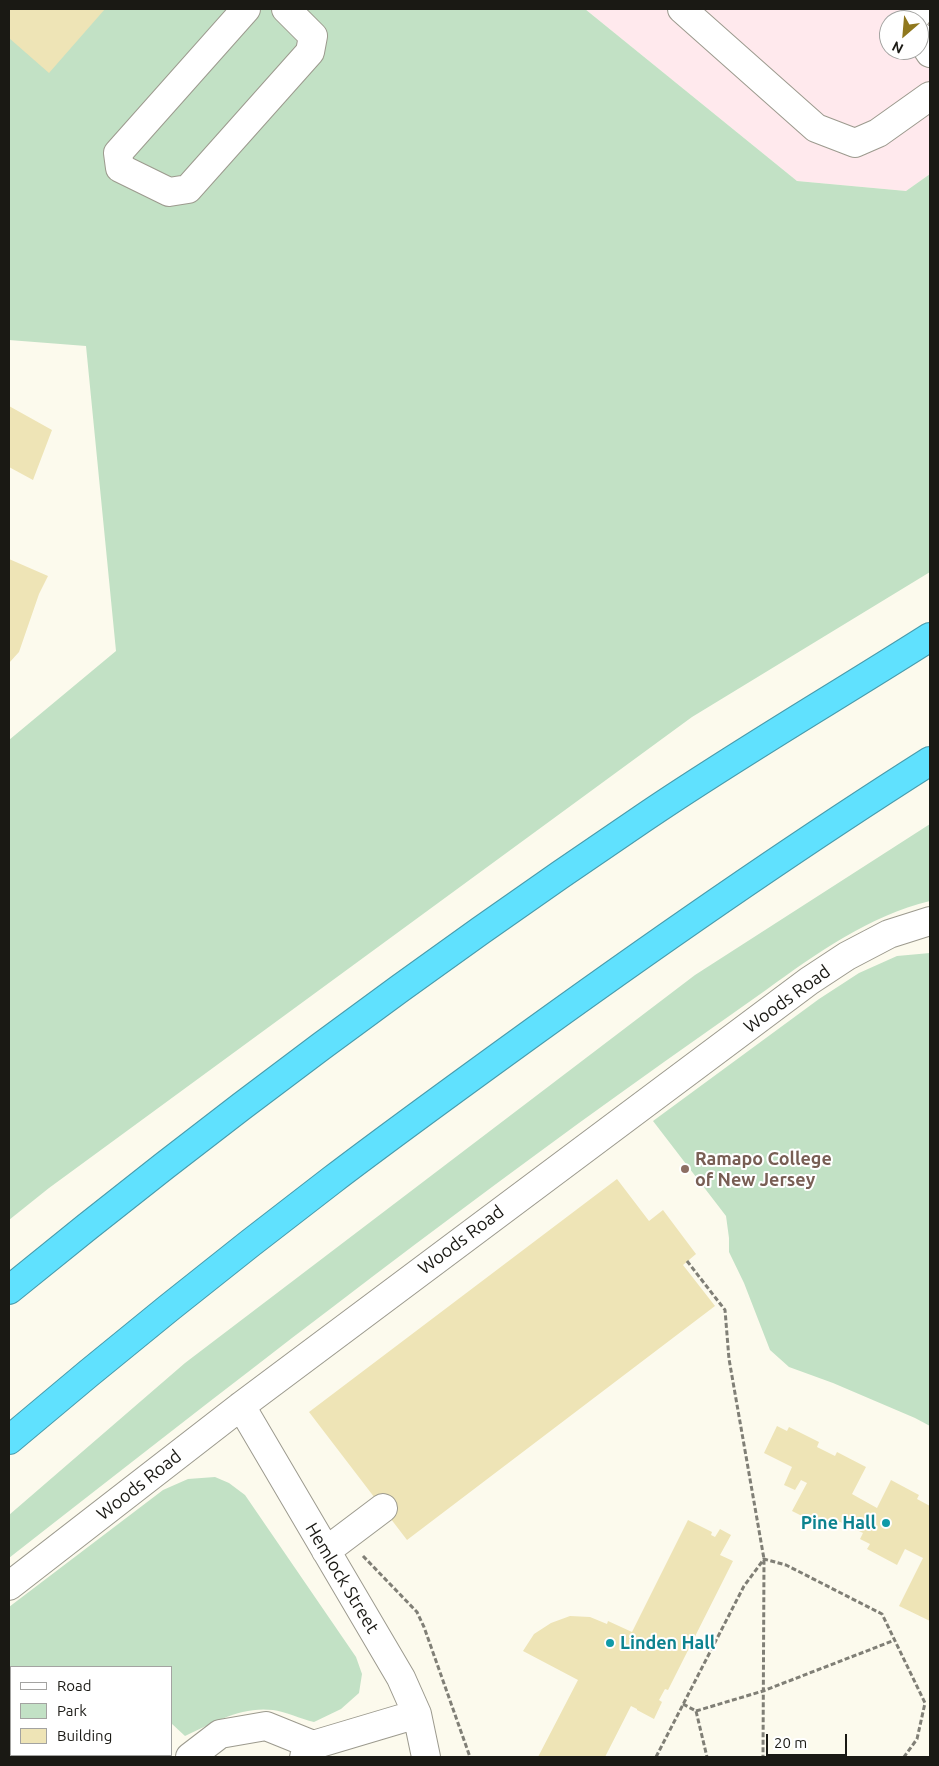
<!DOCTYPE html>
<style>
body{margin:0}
#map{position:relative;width:939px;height:1766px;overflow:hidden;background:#fcfaed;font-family:Ubuntu,sans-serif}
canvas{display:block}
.frame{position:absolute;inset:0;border:10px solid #1a1914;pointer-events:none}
.legend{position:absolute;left:10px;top:1666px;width:162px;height:90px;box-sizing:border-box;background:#fff;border:1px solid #a3a3a1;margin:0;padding:6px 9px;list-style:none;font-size:15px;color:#1a1914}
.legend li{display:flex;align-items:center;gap:10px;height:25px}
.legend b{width:25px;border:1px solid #a3a3a1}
.north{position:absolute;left:879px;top:10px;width:50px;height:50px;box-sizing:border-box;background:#fff;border:1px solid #a3a3a1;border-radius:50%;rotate:207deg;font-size:14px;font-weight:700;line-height:20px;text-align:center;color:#1a1914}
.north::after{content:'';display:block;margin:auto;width:18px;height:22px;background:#90781e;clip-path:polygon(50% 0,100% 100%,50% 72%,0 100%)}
.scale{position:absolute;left:766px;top:1734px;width:81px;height:22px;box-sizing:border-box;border:2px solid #1a1914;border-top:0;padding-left:6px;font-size:15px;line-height:18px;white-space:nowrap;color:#1a1914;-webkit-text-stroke:4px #fff;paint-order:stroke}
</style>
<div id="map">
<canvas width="939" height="1766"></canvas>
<div class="frame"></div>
<ul class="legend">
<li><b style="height:6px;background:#fff"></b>Road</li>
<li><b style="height:14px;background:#c2e1c5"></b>Park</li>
<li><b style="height:14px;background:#eee4b6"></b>Building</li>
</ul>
<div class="north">N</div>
<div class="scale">20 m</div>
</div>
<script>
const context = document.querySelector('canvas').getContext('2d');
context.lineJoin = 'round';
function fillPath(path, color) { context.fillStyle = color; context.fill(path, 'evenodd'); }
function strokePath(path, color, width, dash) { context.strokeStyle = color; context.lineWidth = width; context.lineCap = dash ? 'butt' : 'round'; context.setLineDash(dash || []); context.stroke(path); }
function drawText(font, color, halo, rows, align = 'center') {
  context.font = font + ' Ubuntu,sans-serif'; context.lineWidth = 4; context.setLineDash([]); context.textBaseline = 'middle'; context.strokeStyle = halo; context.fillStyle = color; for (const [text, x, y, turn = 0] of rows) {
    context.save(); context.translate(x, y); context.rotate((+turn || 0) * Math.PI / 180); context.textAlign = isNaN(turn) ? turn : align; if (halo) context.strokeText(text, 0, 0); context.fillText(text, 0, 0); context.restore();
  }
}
const commercial = new Path2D(`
 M 585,9 L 930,9 L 930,174 L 906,191 L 797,181 ZM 889,20 L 919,20 L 919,50 L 889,50 Z`);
const green = new Path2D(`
 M 9,9 L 585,9 L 797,181 L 906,191 L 930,174 L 930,572 L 692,717 L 49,1188 L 9,1220 L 9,740 L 116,651 L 86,346 L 9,340 Z
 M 930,824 L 930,901 C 869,916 817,953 766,990 C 732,1014 698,1038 664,1062 C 440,1221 224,1390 9,1558 L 9,1515 L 185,1363 L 695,975 Z
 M 930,953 L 930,1426 L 915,1418 L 833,1383 L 789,1367 L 770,1350 L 744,1283 L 729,1252 L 729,1238 L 726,1216 L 653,1121 L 819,999 L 859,973 L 897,956 Z
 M 215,1477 L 229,1483 L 245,1495 L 356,1657 L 362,1674 L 359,1693 L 341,1709 L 314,1722 C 301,1719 284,1711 273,1710 C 241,1706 213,1723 185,1736 L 171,1723 L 171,1667 L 11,1667 L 11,1755 L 135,1755 L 133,1757 L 9,1757 L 9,1607 L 163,1490 L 188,1479 Z`);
const building = new Path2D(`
 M 9,9 L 105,9 L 49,73 L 9,38 Z
 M 9,406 L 52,430 L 33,480 L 9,467 Z
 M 9,559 L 48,576 L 39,594 L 19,652 L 9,663 Z
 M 617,1179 L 649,1221 L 663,1210 L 696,1254 L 683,1265 L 715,1306 L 407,1540 L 309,1412 Z
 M 777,1426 L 787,1431 L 789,1427 L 819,1442 L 817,1447 L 835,1456 L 837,1452 L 866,1467 L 852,1494 L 877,1508 L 891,1480 L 919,1495 L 917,1499 L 930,1506 L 930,1621 L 899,1606 L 923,1558 L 905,1549 L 897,1565 L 867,1549 L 870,1544 L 860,1539 L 863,1533 L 838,1521 L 836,1525 L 826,1520 L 822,1526 L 792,1511 L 807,1483 L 801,1480 L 795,1490 L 784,1485 L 792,1467 L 764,1453 Z
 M 688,1520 L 712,1532 L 711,1535 L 715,1537 L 720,1529 L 731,1535 L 720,1555 L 733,1561 L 668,1690 L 665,1689 L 659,1700 L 662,1702 L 654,1719 L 637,1710 L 637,1709 L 631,1706 L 605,1757 L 538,1757 L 578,1680 L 523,1651 L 534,1634 L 551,1623 L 570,1616 L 590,1617 L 607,1624 L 608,1621 L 632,1632 Z`);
const path = new Path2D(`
 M 687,1261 L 725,1310 L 729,1359 L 764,1559 L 763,1757
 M 363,1556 L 417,1612 L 424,1627 L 470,1757
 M 683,1704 L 696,1711 L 707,1757
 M 696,1711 L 763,1691 L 895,1640
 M 656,1757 L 744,1586 L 764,1559 L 786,1565 L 882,1614 L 925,1703 L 917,1739 L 904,1757`);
const minor = new Path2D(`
 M 246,9 L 118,153 L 120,168 L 169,192 L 188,189 L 310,52 L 313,36 L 286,9
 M 682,9 L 816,128 L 855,143 L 878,133 L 930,96
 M 913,20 L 921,9
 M 919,36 L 930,53
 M 241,1406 L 401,1678 L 417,1714 L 426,1757
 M 326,1551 L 383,1508
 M 9,1586 L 241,1406 L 809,981 L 847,956 L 889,934 L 930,921
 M 190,1757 L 220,1734 L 266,1726 L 313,1745
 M 304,1757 L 313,1745 L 417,1714`);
const highway = new Path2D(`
 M 9,1290 C 212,1124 424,966 642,819 C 736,755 834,698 930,637
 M 9,1440 C 114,1351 222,1264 332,1180 C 399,1129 467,1080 536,1030 C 665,937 796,846 930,761`);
const markers = [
 [685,1169,5,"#8d6e63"],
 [886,1523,5,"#0f9aa8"],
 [610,1643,5,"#0f9aa8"]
];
const streetNames = [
 ["Woods Road",787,999,-36],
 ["Woods Road",461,1240,-37],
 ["Woods Road",139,1485,-38],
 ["Hemlock Street",342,1578,59]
];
const educationNames = [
 ["Ramapo College",695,1159],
 ["of New Jersey",695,1180]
];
const cultureNames = [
 ["Pine Hall",876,1523],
 ["Linden Hall",620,1643,"left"]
];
fillPath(commercial, '#ffe9ed');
fillPath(green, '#c2e1c5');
fillPath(building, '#eee4b6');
strokePath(minor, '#9c9a8e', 30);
strokePath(highway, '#489bac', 30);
strokePath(path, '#807f76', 3, [5, 2.5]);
strokePath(minor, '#fff', 28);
strokePath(highway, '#60e1fe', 28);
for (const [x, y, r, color] of markers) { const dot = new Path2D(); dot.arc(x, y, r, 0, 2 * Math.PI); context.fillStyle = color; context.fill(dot); strokePath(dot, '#fff', 2); }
drawText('18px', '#1a1914', '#fff', streetNames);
drawText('bold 18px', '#785e54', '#fff', educationNames, 'left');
drawText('bold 18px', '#0d838f', '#fff', cultureNames, 'right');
</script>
